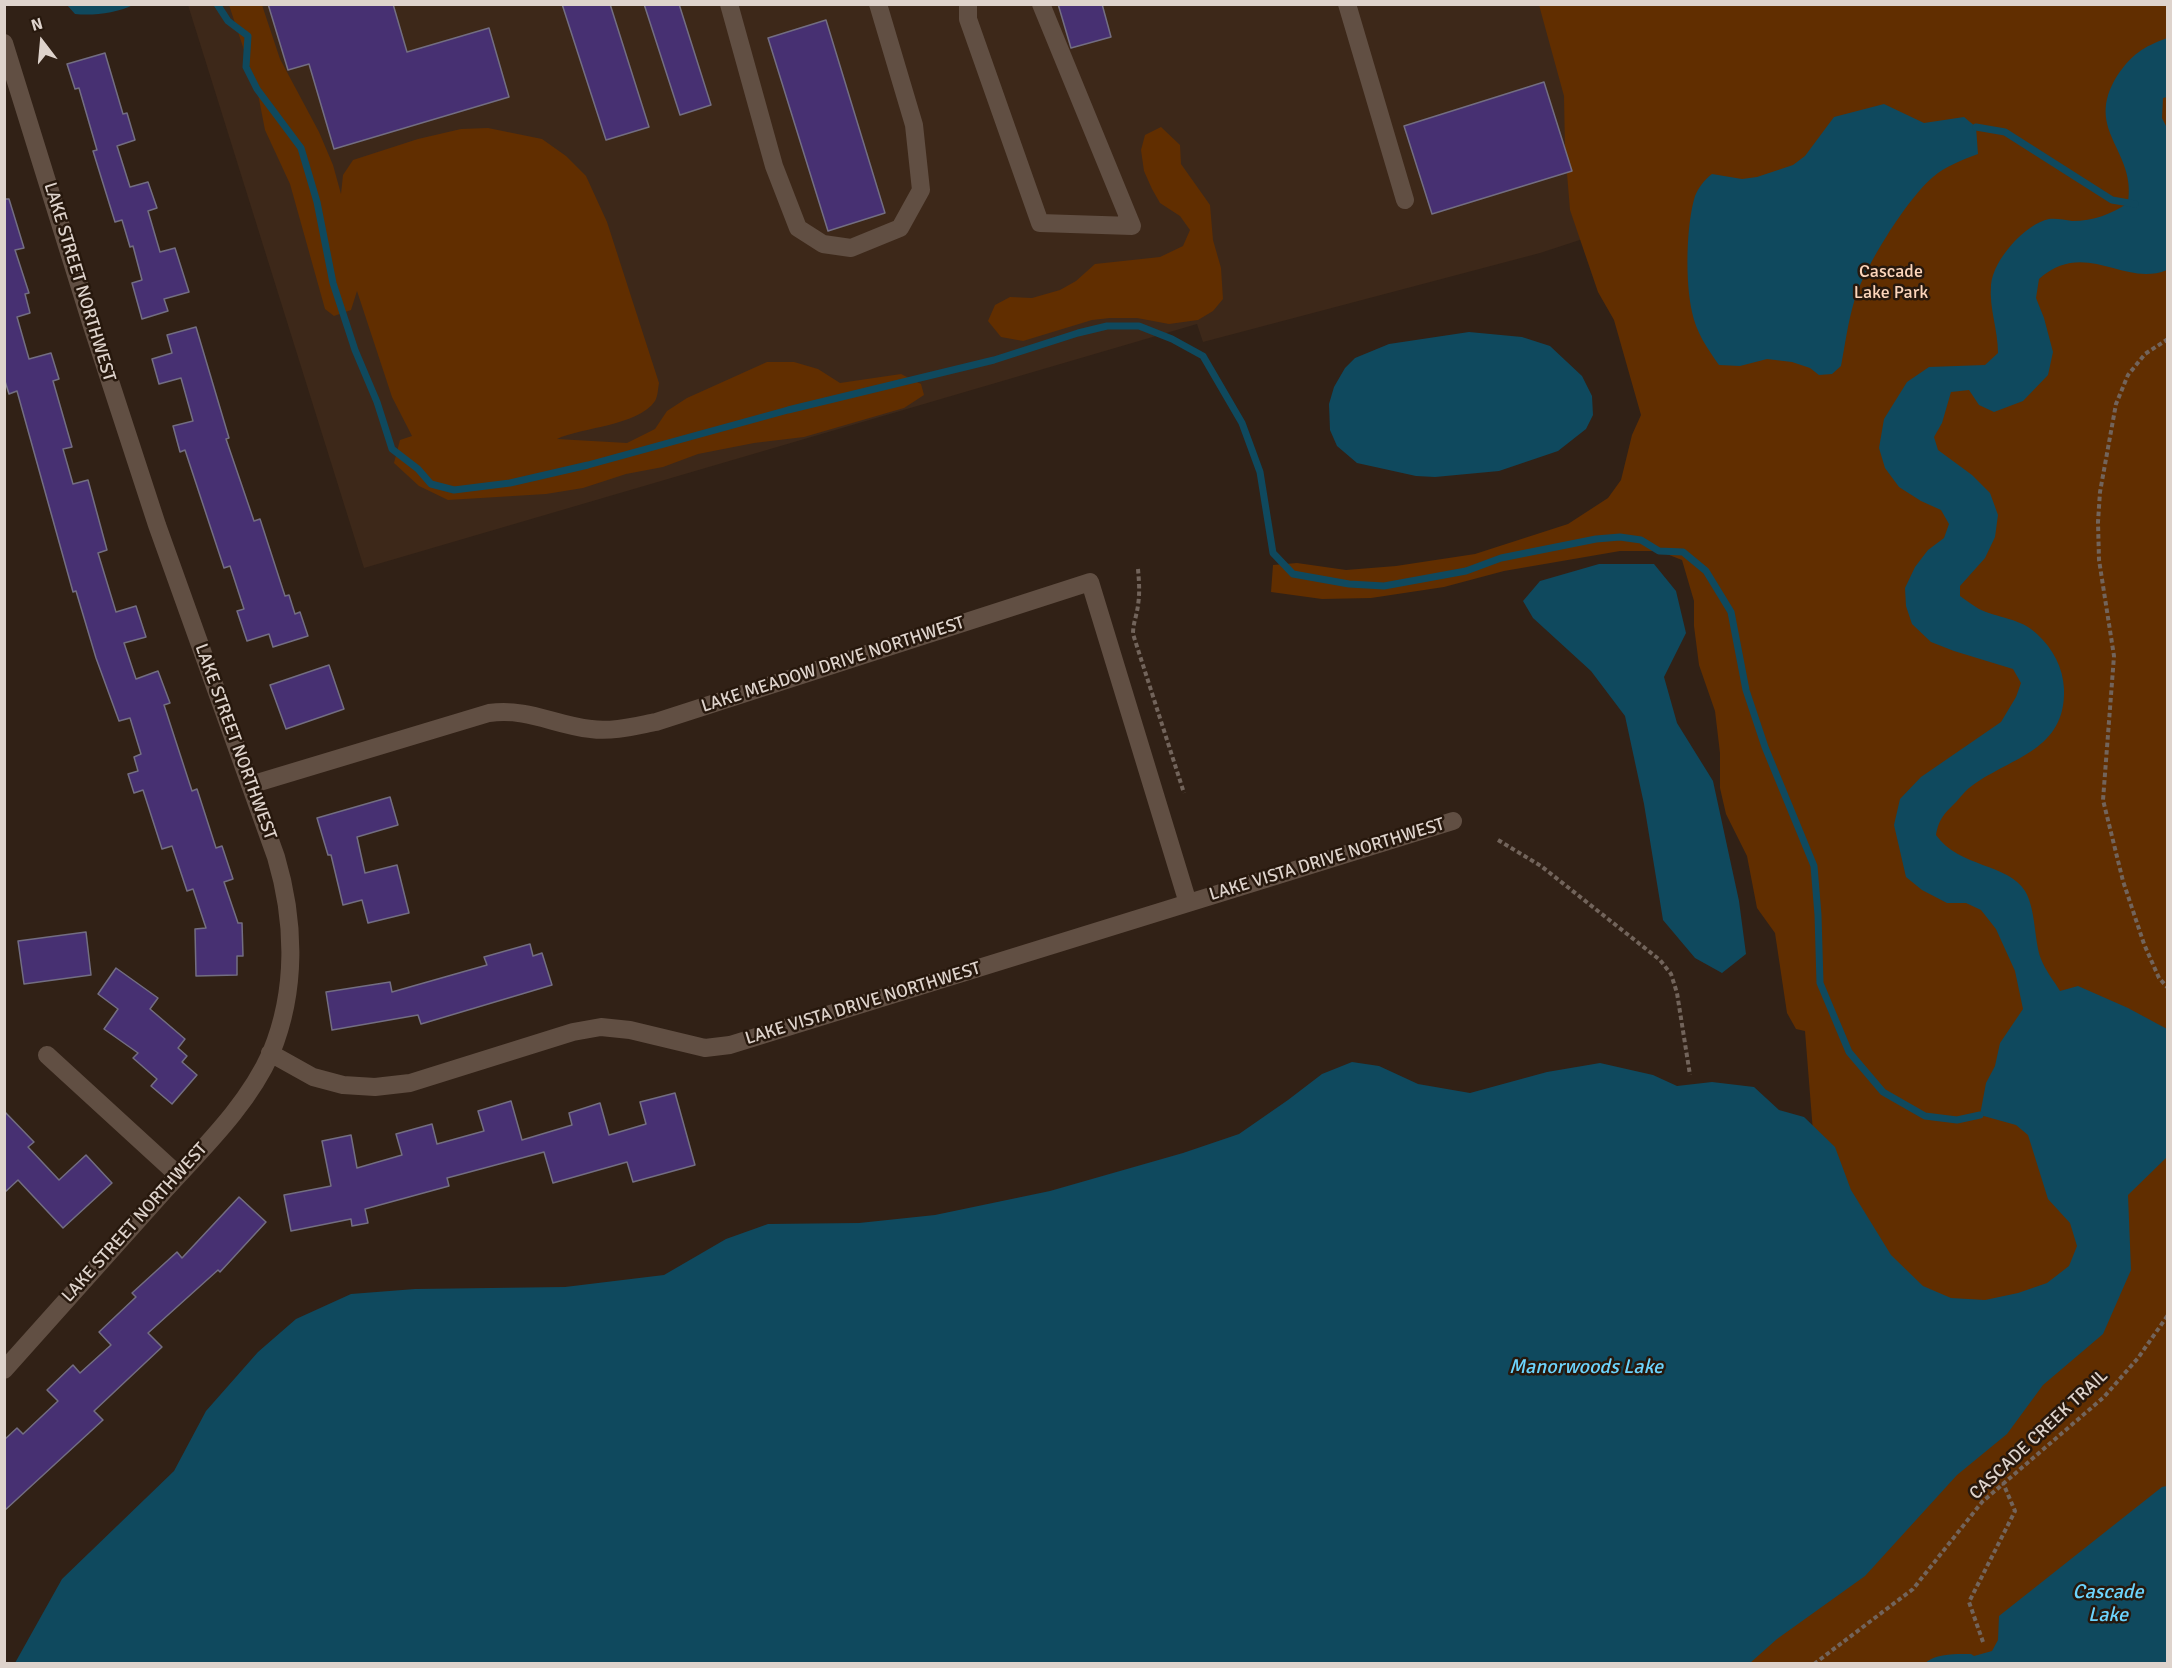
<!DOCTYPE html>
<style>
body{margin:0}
#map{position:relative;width:2172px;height:1668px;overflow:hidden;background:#312116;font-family:Signika,sans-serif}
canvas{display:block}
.frame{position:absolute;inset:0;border:6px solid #ded3cc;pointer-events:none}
.north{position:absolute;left:12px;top:12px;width:60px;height:60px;-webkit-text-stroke:4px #27180d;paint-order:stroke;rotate:344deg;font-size:16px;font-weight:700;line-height:24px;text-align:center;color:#ded3cc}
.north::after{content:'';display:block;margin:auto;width:21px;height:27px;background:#ded3cc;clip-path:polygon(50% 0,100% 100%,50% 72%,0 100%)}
</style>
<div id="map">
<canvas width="2172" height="1668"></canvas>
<div class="frame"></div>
<div class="north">N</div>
</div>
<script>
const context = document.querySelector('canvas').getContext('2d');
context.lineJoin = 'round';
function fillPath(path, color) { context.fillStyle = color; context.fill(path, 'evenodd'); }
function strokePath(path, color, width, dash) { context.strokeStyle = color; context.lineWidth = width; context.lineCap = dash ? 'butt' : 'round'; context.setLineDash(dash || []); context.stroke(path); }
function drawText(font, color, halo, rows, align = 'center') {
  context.font = font + ' Signika,sans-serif'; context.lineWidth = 5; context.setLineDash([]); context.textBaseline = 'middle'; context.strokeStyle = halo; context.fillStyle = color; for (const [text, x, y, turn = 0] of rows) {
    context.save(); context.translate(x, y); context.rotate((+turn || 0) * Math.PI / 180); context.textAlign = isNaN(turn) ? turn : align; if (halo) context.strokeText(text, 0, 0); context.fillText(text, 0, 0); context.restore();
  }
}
const built = new Path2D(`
 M 188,5 L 1595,5 L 1601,233 L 1540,253 L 1203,342 L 1197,324 L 364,568 Z`);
const green = new Path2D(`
 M 229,5 L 262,5 L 280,59 L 319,132 L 333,165 L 341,194 L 343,175 L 353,160 L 418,139 L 461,129 L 488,128 L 542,139 L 566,156 L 586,176 L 607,222 L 659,383 C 658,388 658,396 655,401 C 638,426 582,427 557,439 L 627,443 L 655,429 L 667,411 L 687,398 L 767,362 L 794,362 L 818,369 L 840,383 L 901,374 L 921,384 L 924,395 L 904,408 L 804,437 L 754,443 L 698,454 L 663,467 L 626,474 L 583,488 L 546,494 L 448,500 L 419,486 L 394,463 L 400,440 L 412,436 L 392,397 L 357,291 L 351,310 L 334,316 L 325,309 L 290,184 L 265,130 L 257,89 Z
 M 1539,5 L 2167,5 L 2167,1663 L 1437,1663 L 1846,1548 L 1805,1031 L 1796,1029 L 1787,1013 L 1775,933 L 1757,908 L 1747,856 L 1726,814 L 1720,788 L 1720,753 L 1715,711 L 1699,665 L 1694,626 L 1694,601 L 1682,560 L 1659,551 L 1620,551 L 1504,571 L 1444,587 L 1371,598 L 1322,599 L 1271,592 L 1273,565 L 1297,563 L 1346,570 L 1396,566 L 1475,554 L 1568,524 L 1608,498 L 1621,480 L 1632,435 L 1641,415 L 1614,320 L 1598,292 L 1570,210 L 1565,149 L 1564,96 Z
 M 1161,127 L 1180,145 L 1181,164 L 1210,205 L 1213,240 L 1221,268 L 1223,299 L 1213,311 L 1198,320 L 1169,324 L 1137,318 L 1110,318 L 1092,320 L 1023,341 L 1001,337 L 988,321 L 995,305 L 1010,297 L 1032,298 L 1060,290 L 1076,281 L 1095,264 L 1160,257 L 1183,246 L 1190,230 L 1180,216 L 1160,203 L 1152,189 L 1144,171 L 1141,150 L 1145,135 Z`);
const water = new Path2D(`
 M 67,5 L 133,5 C 117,13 93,16 75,14 Z
 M 2167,38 L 2167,97 L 2163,98 L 2162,118 L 2168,130 L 2167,270 C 2123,288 2086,238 2039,279 L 2036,298 L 2044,318 L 2053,352 L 2048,375 L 2023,401 L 1994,412 L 1979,405 L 1969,390 L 1951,392 L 1942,423 L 1934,437 L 1938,450 L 1972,475 L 1990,493 L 1998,515 L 1995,537 L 1985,558 L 1960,586 L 1960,596 C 1966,600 1972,605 1979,609 C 1997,618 2021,618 2037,634 C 2053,649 2063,667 2064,689 C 2066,750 2012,757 1973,785 C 1967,789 1962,795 1957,801 C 1945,813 1939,818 1936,835 C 1958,867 2009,864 2025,891 C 2036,909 2034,941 2041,959 C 2045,970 2054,981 2060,991 L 2078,986 L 2128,1008 L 2167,1029 L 2167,1157 L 2128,1195 L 2131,1270 L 2103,1334 L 2043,1385 L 2007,1434 L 1957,1475 L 1865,1576 L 1777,1639 L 1750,1663 L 15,1663 L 62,1579 L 174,1471 L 206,1411 L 258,1352 L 296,1319 L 351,1294 L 415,1289 L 565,1287 L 664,1275 L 726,1239 L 768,1224 L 859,1223 L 935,1215 L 1050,1191 L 1183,1153 L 1239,1134 L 1288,1100 L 1322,1074 L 1352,1062 L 1379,1066 L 1418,1084 L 1470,1093 L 1547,1072 L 1600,1063 L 1653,1075 L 1677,1086 L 1712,1082 L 1754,1087 L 1779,1110 L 1804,1117 L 1835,1147 L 1851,1190 L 1891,1255 L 1923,1286 L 1951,1298 L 1985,1300 L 2018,1293 L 2047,1283 L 2069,1266 L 2077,1246 L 2070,1223 L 2048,1199 L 2028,1135 L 2016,1125 L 1980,1115 L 1986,1083 L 1995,1066 L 2000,1043 L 2023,1009 L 2015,971 L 1996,929 L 1981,910 L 1966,903 L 1947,903 L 1922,890 L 1906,877 L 1894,825 L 1900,799 L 1921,777 L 2001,722 L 2016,697 L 2021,683 L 2013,669 L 1954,651 L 1931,642 L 1912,624 L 1906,606 L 1905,588 L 1915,567 L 1928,550 L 1944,538 L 1949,524 L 1941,510 L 1921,501 L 1899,487 L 1885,468 L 1879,448 L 1884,419 L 1907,382 L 1929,367 L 1985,365 L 1998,353 C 1998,329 1989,309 1991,285 C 1993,260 2025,224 2049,219 C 2056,218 2065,220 2072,221 C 2094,221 2111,214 2128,203 C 2137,150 2083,131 2117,76 C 2132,54 2143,47 2167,38 Z
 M 1884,104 L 1924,123 L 1964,117 L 1976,127 L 1978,154 C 1962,160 1946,166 1933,177 C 1906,200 1864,268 1854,302 C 1848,322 1845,345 1841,366 L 1832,374 L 1819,375 L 1810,368 L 1792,362 L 1767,359 L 1740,366 L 1719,365 C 1707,348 1696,332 1692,312 C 1685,282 1686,225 1695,196 C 1699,187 1704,180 1712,174 L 1742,179 L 1757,177 L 1793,165 L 1805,156 L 1834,117 Z
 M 1469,332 L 1522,337 L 1550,346 L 1582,376 L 1592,396 L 1593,415 L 1586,429 L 1558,451 L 1499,471 L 1435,477 L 1416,476 L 1357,463 L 1337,446 L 1330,430 L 1329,404 L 1334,387 L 1345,368 L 1355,358 L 1389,344 Z
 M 1599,564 L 1654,564 L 1676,591 L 1686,633 L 1664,677 L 1677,723 L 1713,781 L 1739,901 L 1746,954 L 1722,973 L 1695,958 L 1663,920 L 1644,804 L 1625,716 L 1591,671 L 1533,618 L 1523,601 L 1540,581 Z
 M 2167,1486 L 2167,1663 L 1925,1663 C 1937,1653 1956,1654 1971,1654 L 1974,1656 L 1992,1651 L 1998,1640 L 1999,1616 L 2162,1487 Z`);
const stream = new Path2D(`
 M 217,4 L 228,21 L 248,36 L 246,67 L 257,89 L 301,148 L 317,202 L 333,283 L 355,350 L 377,402 L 392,449 L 418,469 L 431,484 L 454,490 L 510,483 L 588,465 L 788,410 L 994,360 L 1078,333 L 1107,326 L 1139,326 L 1172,339 L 1203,356 L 1242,423 L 1260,472 L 1273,553 L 1293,574 L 1349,584 L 1384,586 L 1466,571 L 1501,558 L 1596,539 L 1620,537 L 1641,540 L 1659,551 L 1683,552 L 1706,571 L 1731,612 L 1746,690 L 1765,747 L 1814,866 L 1818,915 L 1820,983 L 1849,1052 L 1883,1092 L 1925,1116 L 1957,1120 L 1980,1115
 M 1976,127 L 2005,132 L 2112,200 L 2135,204`);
const building = new Path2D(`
 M 268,4 L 393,4 L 407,52 L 489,28 L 509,97 L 334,149 L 309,64 L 288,70 Z
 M 562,4 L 610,4 L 649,127 L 606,140 Z
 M 644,4 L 679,4 L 711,105 L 680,115 Z
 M 1058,4 L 1102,4 L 1111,37 L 1071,48 Z
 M 826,20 L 885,213 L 828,231 L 768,38 Z
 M 105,53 L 123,114 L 127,113 L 135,140 L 117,146 L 130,187 L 148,182 L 157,208 L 148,211 L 160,252 L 175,248 L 189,292 L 164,299 L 168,311 L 142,319 L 132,283 L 142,280 L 133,246 L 130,247 L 122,220 L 115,222 L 93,151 L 97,150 L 79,88 L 75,89 L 67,64 Z
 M 1544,82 L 1572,171 L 1432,214 L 1404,126 Z
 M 4,199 L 9,199 L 24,248 L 15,250 L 29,293 L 25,294 L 30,313 L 17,317 L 29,359 L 51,353 L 59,379 L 53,381 L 72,447 L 63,449 L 73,484 L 88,480 L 107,550 L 98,553 L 116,612 L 136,606 L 146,637 L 124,643 L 136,679 L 158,671 L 170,703 L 164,705 L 192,791 L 197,789 L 216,848 L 222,846 L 233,879 L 224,882 L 238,923 L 242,923 L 243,956 L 237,956 L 237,975 L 196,976 L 195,929 L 206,928 L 193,889 L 187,891 L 172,846 L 162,849 L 143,790 L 134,793 L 128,774 L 138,771 L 134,757 L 141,754 L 130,718 L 119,721 L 96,658 L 76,591 L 73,592 L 17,391 L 9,394 L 4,378 Z
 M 196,327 L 229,438 L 226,439 L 254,521 L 260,519 L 285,596 L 289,595 L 295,614 L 300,612 L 308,636 L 273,647 L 269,634 L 247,641 L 237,611 L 244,609 L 230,566 L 224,568 L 185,450 L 180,452 L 173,426 L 193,421 L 181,378 L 159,384 L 152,359 L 172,353 L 167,335 Z
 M 329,665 L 344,709 L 286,729 L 270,685 Z
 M 390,797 L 398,825 L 357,837 L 365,873 L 397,865 L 409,913 L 368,923 L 362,900 L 343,905 L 331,855 L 328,855 L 317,818 Z
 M 86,932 L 91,975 L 24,984 L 18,941 Z
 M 530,944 L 533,956 L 542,953 L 552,985 L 421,1024 L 418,1015 L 332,1030 L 326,992 L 390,982 L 392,992 L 487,965 L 484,957 Z
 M 116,968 L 158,998 L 150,1009 L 185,1039 L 178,1048 L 187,1056 L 182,1062 L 197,1075 L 172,1104 L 151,1086 L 157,1079 L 133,1058 L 138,1053 L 104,1029 L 118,1009 L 98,994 Z
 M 675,1093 L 695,1165 L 633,1182 L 627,1162 L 553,1183 L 544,1152 L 447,1178 L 449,1186 L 365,1209 L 368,1223 L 352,1226 L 351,1219 L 291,1231 L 284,1195 L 331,1186 L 322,1141 L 351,1135 L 357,1168 L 402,1155 L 396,1134 L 432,1124 L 437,1144 L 484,1131 L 478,1111 L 511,1101 L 522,1140 L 572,1125 L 569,1113 L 600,1103 L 609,1135 L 646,1124 L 640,1102 Z
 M 4,1111 L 34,1142 L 28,1147 L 59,1180 L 86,1155 L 112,1183 L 63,1228 L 18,1180 L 4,1193 Z
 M 239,1197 L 266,1222 L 220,1272 L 218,1270 L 148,1333 L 162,1347 L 94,1411 L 103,1420 L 4,1511 L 4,1440 L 17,1428 L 23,1434 L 58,1401 L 47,1390 L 73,1365 L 80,1373 L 111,1345 L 99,1332 L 136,1297 L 132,1293 L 177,1252 L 182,1258 Z`);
const path = new Path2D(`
 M 2168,339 L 2145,354 L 2128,375 L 2116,404 L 2100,492 L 2098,522 L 2099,560 L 2114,656 L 2103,800 L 2123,881 L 2144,944 L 2159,978 L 2168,988
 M 1138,569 C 1139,581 1140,593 1138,605 C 1137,615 1133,623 1133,634 L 1184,793
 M 1498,840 L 1541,866 L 1660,960 L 1671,974 L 1677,993 L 1690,1075
 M 1983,1642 L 1969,1602 L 2015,1511 L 2003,1483
 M 1814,1664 L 1913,1589 L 1982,1502 L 2104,1397 L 2138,1358 L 2168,1315`);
const minor = new Path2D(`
 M 729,4 L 774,166 L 798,228 L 823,244 L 851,248 L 900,228 L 921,190 L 914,125 L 878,4
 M 968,4 L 968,19 L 1040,223 L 1132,226 L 1041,4
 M 1347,4 L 1405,200
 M 4,43 L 92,326 L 157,525 L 276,857 C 295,921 297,990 271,1053 C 248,1105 203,1148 165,1190 C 112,1250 58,1310 4,1370
 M 250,785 L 489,713 C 530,708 553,725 591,729 C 612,732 635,726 656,722 L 1090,582 L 1188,903
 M 270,1053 L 313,1077 L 343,1085 L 375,1087 L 410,1083 L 573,1032 L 601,1027 L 630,1030 L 705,1048 L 730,1045 L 1453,821
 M 47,1055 L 178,1175`);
const parkNames = [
 ["Cascade",1891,272],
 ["Lake Park",1891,293]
];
const streetNames = [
 ["LAKE STREET NORTHWEST",79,282,73],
 ["LAKE MEADOW DRIVE NORTHWEST",833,665,-18],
 ["LAKE STREET NORTHWEST",235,742,70],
 ["LAKE VISTA DRIVE NORTHWEST",1327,860,-17],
 ["LAKE VISTA DRIVE NORTHWEST",863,1004,-17],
 ["LAKE STREET NORTHWEST",135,1223,-48],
 ["CASCADE CREEK TRAIL",2039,1435,-43]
];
const waterNames = [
 ["Manorwoods Lake",1586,1368],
 ["Cascade",2108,1593],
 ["Lake",2108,1616]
];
fillPath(built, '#3d2819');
fillPath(green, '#612e00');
fillPath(water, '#0f495e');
strokePath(stream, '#0f495e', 7);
fillPath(building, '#473072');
strokePath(building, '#736e82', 1.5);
strokePath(path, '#72645b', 4, [4.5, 3]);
strokePath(minor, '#614f43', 18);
drawText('18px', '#fcd5bb', '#27180d', parkNames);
drawText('18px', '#ded3cc', '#27180d', streetNames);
drawText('italic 20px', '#6cd4fd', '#27180d', waterNames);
</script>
